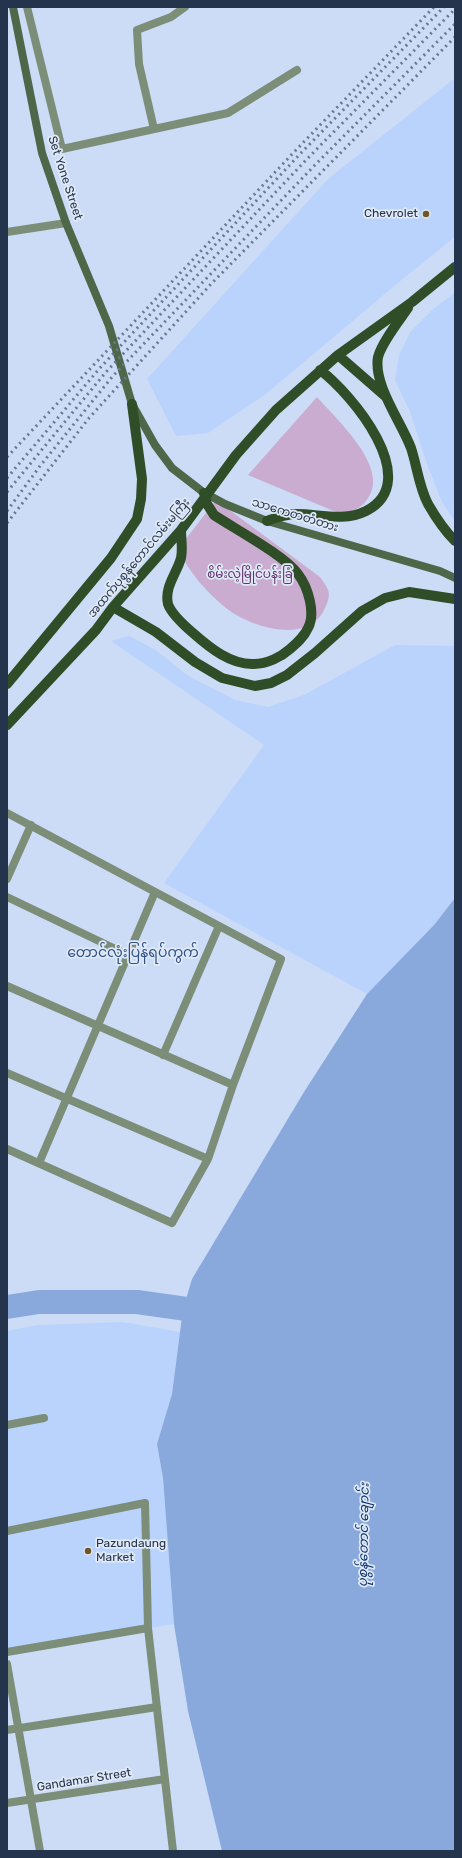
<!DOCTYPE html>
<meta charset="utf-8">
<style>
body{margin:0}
#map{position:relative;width:462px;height:1858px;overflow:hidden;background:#ccdcf6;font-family:Rubik,sans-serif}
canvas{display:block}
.frame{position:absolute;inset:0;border:8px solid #25344d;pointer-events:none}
</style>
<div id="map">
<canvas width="462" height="1858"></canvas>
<div class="frame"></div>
</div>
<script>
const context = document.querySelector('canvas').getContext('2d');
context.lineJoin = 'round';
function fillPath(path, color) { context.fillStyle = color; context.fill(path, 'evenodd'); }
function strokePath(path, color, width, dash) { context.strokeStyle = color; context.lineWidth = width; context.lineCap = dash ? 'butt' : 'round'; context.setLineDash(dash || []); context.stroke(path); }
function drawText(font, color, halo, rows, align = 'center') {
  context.font = font + ' Rubik,"Noto Sans Myanmar",sans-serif'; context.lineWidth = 3.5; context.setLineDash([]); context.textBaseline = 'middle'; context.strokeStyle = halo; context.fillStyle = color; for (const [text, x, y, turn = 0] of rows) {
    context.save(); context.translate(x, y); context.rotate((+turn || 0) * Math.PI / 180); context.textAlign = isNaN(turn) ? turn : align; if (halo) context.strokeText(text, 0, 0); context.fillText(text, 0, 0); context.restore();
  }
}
const built = new Path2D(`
 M 455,78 L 455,237 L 399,282 L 266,394 L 208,433 L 176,436 L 147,379 L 328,179 Z
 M 455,292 L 455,521 L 442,502 L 427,464 L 410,412 L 395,380 L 399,356 L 410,332 L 431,311 Z
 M 129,636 L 156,650 L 187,675 L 235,700 L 268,707 L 304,695 L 395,645 L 455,646 L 455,898 L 434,925 L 367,994 L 164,883 L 264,745 L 111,641 Z
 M 123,1322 L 180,1332 L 172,1394 L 157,1444 L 163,1478 L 174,1624 L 7,1652 L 7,1331 L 37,1325 Z`);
const green = new Path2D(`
 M 317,397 C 337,420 393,470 366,501 C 358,511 348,513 336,512 L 248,475 Z
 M 216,500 L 320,577 C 330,591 332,594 324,610 C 307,645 250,627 226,608 C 206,592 189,572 178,549 Z`);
const water = new Path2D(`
 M 455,898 L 455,1851 L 222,1851 L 188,1711 L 174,1624 L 163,1478 L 157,1444 L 172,1394 L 183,1309 L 192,1279 L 304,1092 L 367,994 L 434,925 Z`);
const river = new Path2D(`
 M 7,1307 L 39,1302 L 137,1302 L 215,1313`);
const street = new Path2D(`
 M 27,7 L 62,149 L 228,113 L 297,70
 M 154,129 L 139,64 L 137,30 L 171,17 L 185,7
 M 7,232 L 66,223
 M 7,813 L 281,959 L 233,1085 L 208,1159 L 172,1223 L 7,1149
 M 7,879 L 31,825
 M 7,897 L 128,955
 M 7,986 L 233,1085
 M 163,1055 L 219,926
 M 7,1073 L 208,1159
 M 39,1163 L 155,892
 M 7,1425 L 44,1418
 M 7,1531 L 145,1503 L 148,1628 L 173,1851
 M 7,1652 L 148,1628
 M 7,1664 L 40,1851
 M 7,1730 L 157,1707
 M 7,1803 L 165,1779`);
const secondary = new Path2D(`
 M 13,7 L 42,153 L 66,223 L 109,326 L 132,404 L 155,445 L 172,468 L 203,492 L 225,504 L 267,521 L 440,571 L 455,578`);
const primary = new Path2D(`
 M 408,308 C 399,321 382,342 378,357 C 373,385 402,423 411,448 C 417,466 419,487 428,504 C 436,518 444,530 455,541
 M 338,355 L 385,396
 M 267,521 C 277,517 286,514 297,514 C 319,514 344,522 366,511 C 425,481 351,393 320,370
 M 181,530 C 181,539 183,549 181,558 C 177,573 164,587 168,604 C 171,613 186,627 193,633 C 210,648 231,665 254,664 C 267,664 281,657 290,649 C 297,643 304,637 308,628 C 316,613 308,587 298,574 C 284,555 235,529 214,515 L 207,504 L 204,493
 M 113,607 L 156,632 L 195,662 L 222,678 L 255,686 L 271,683 L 287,675 L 315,653 L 362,611 L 385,598 L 409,592 L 455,599
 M 7,684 L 111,558 L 137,519 L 141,499 L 142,479 L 132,404
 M 7,725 L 96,630 L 113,607 L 181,530 L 236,455 L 276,410 L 338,355 L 412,302 L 455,267`);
const rail = new Path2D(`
 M 7,457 L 296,150 L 434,7
 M 7,478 L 99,369 L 300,154 L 444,7
 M 7,492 L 106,372 L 306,160 L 455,9
 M 7,511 L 40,466 L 112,377 L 314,166 L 455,24
 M 7,523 L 89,418 L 212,283 L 455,37`);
const markers = [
 [426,214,4,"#6f5527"],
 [88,1551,4,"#6f5527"]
];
const streetNames = [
 ["Set Yone Street",65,178,72],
 ["သာကေတတံတား",295,515,17],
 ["အထက်ပုစွန်တောင်လမ်းမကြီး",139,558,-50],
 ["Gandamar Street",84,1780,-9]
];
const poiNames = [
 ["Chevrolet",418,214],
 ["Pazundaung",96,1544,"left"],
 ["Market",96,1558,"left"]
];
const parkNames = [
 ["စိမ်းလဲ့မြိုင်ပန်းခြံ",250,575]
];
const waterNames = [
 ["ပုစွန်တောင် ချောင်း",364,1535,-89]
];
const quarterNames = [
 ["တောင်လုံးပြန်ရပ်ကွက်",133,953]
];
fillPath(built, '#b9d3fd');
fillPath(green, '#c9acd0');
fillPath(water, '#89a9dc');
strokePath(river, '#89a9dc', 24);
strokePath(street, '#7c8d78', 8);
strokePath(secondary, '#4f6749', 8);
strokePath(primary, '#2f4d27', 10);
strokePath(rail, '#6a7993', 3, [2, 4]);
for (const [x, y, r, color] of markers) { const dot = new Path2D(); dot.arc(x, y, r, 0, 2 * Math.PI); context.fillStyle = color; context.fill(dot); strokePath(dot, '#e0e9f6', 1.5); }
drawText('12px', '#25344d', '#e0e9f6', streetNames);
drawText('12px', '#25344d', '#e0e9f6', poiNames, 'right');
drawText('12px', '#62316e', '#e0e9f6', parkNames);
drawText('italic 13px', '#0b316d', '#e0e9f6', waterNames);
drawText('14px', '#305288', '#e0e9f6', quarterNames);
</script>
